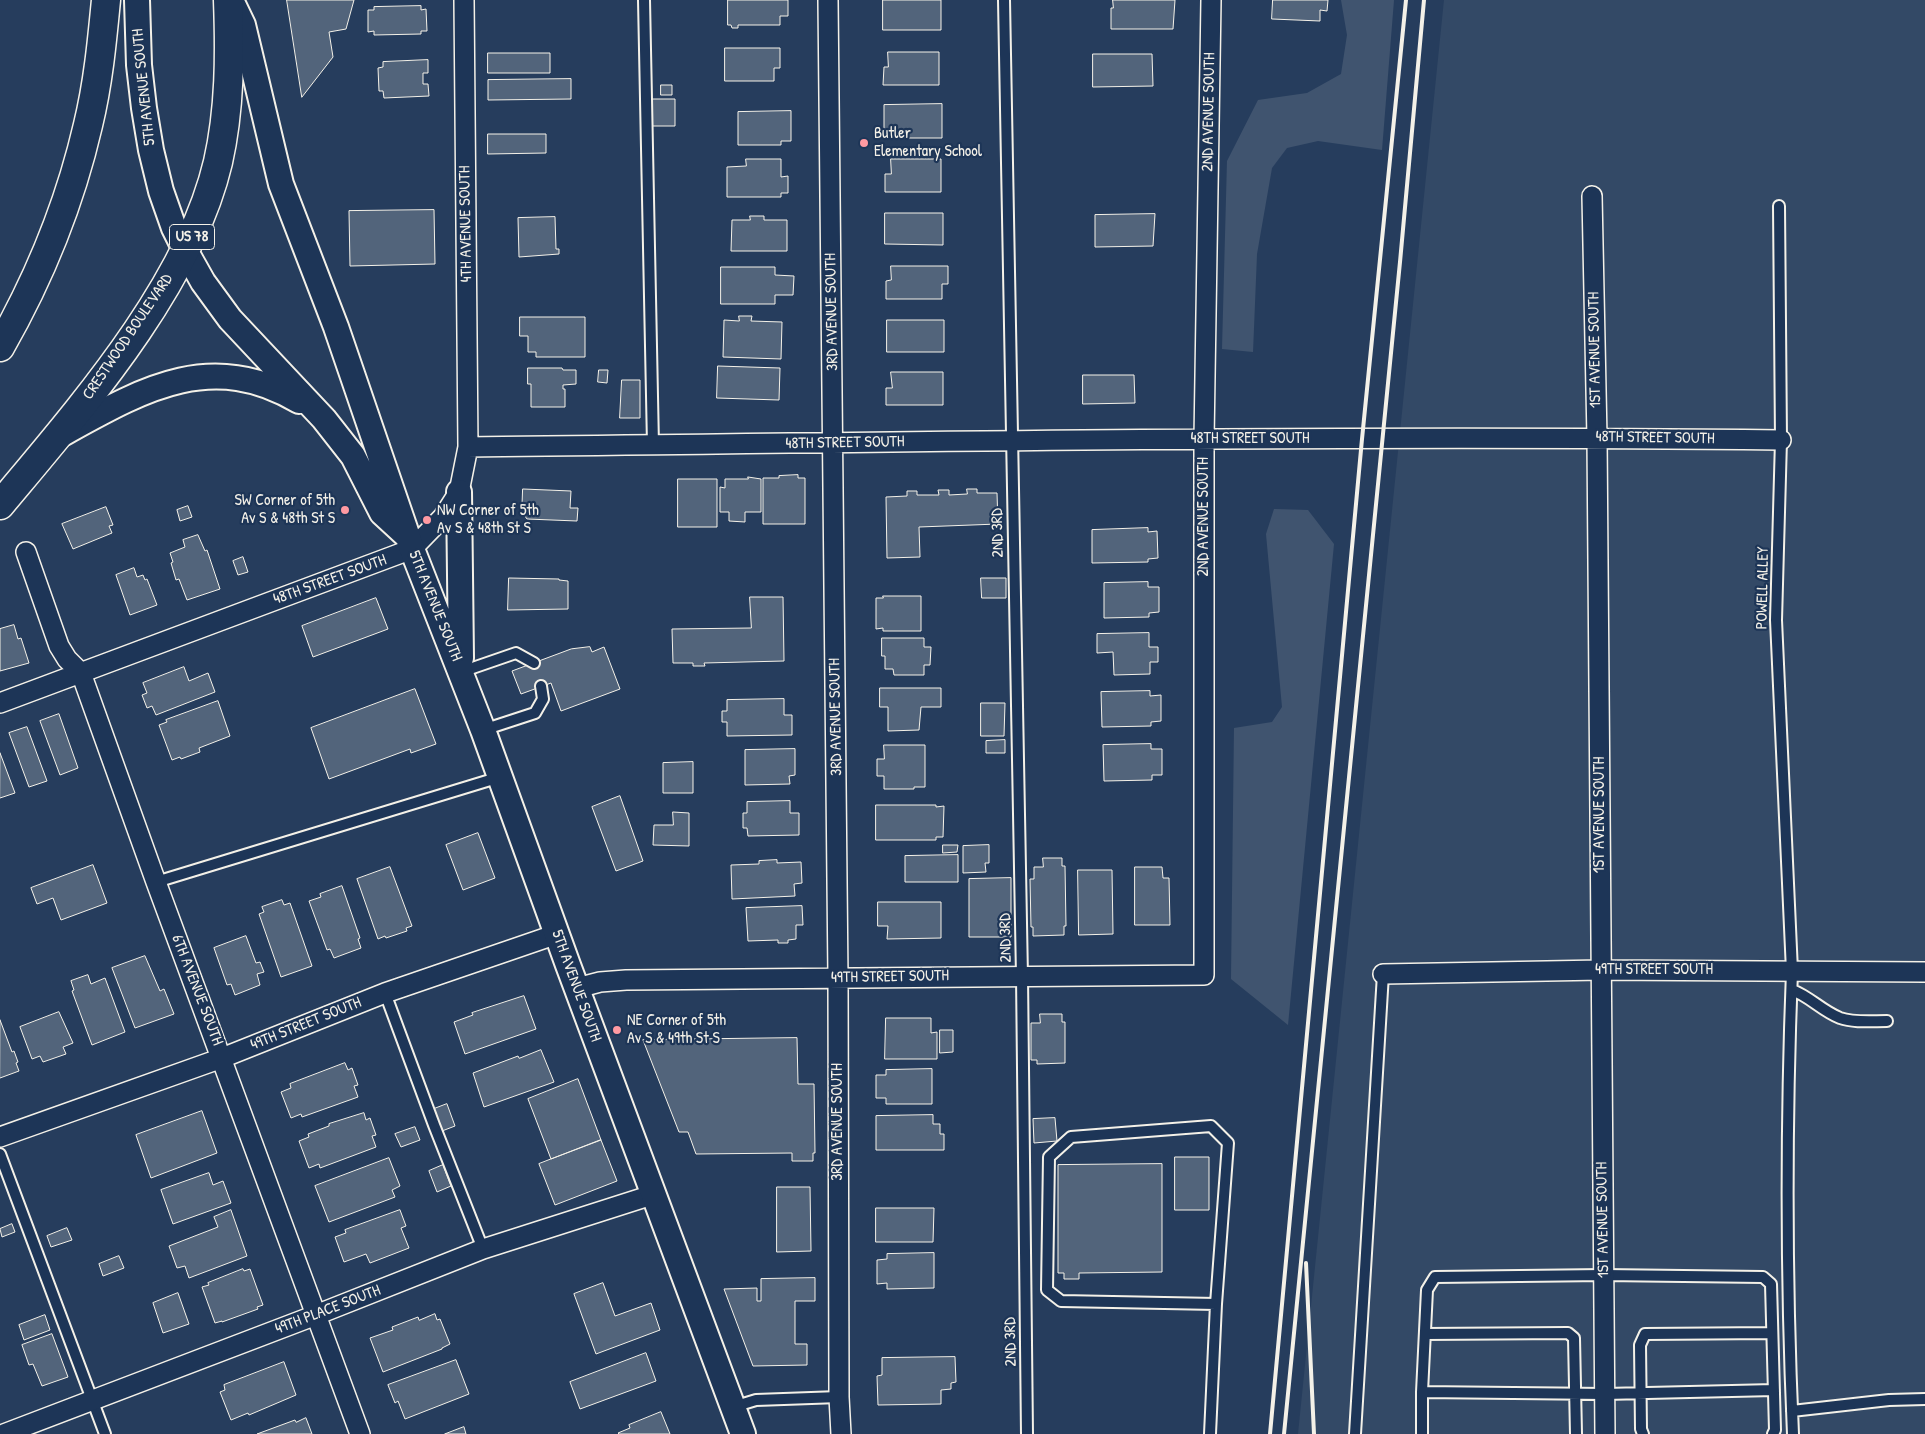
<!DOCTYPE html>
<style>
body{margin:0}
canvas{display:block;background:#263d5d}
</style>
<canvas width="1925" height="1434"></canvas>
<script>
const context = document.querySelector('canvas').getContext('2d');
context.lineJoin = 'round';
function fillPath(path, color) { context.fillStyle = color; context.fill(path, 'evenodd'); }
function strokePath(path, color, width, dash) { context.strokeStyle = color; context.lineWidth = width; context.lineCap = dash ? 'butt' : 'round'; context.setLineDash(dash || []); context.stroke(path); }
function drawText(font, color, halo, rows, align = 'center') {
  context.font = font + ' "Patrick Hand",sans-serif'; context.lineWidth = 4.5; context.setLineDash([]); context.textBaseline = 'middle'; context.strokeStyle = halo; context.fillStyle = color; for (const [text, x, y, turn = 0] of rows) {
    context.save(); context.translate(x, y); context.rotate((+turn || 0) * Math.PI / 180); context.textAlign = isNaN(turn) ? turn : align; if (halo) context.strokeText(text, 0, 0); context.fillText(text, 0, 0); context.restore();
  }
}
const built = new Path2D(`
 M 1444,0 L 1925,0 L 1925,1434 L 1298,1434 Z`);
const green = new Path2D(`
 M 1341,0 L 1394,0 L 1382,150 L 1318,141 L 1287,148 L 1272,168 L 1257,254 L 1253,352 L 1222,349 L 1227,161 L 1258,100 L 1307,93 L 1341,74 L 1347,35 Z
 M 1274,509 L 1308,510 L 1334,544 L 1288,1025 L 1231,979 L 1234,728 L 1272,722 L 1282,707 L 1266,534 Z`);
const building = new Path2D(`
 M 287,0 L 354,0 L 346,29 L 329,32 L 333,57 L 302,97 Z
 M 728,0 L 788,0 L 788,16 L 780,16 L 780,25 L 738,25 L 738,28 L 732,28 L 731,25 L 728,25 Z
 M 883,0 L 941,0 L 941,30 L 883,30 Z
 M 1113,0 L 1175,0 L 1173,29 L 1111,29 L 1111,8 L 1113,8 Z
 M 1273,0 L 1328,0 L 1327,11 L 1320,10 L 1320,21 L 1272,19 Z
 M 421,6 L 421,10 L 426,9 L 427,31 L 421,31 L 421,34 L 374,35 L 374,31 L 368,32 L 368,10 L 374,10 L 374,7 Z
 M 725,48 L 780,48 L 780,68 L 774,68 L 774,81 L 725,81 Z
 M 888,52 L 939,52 L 939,85 L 883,85 L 884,67 L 888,67 Z
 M 488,53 L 550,53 L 550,73 L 488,73 Z
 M 1093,54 L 1152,54 L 1153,86 L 1093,87 Z
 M 428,60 L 428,73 L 423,73 L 423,84 L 428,84 L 429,96 L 384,98 L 383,91 L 379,91 L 378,68 L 383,67 L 383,62 Z
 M 571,79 L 571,99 L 488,100 L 488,80 Z
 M 661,85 L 672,85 L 672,95 L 661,95 Z
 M 652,99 L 675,99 L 675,126 L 651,126 Z
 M 942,104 L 942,138 L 884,138 L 884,105 Z
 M 791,111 L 791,141 L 781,141 L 781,145 L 738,145 L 738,112 Z
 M 488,134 L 546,134 L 546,153 L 488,154 Z
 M 746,159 L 781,159 L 781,177 L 788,176 L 788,193 L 781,193 L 781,197 L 727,197 L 727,167 L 746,166 Z
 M 891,159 L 941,159 L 941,192 L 885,192 L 885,174 L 891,174 Z
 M 434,210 L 435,264 L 350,266 L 349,211 Z
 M 885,213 L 943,213 L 943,245 L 885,244 Z
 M 1155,214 L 1153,246 L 1095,247 L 1095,215 Z
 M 750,216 L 764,216 L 764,220 L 787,220 L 787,251 L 731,251 L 732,220 L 750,220 Z
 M 555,217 L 556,249 L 559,249 L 559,254 L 519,257 L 518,218 Z
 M 891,266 L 948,266 L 948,284 L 942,284 L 942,299 L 886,299 L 886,281 L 891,280 Z
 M 721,267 L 775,267 L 775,275 L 794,276 L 793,295 L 775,295 L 775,304 L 721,304 Z
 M 739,316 L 752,316 L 751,321 L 782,322 L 781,359 L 723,357 L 724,320 L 739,321 Z
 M 520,317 L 585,317 L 585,357 L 536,357 L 536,352 L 528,352 L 528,336 L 520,336 Z
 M 887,320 L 944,320 L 944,352 L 887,352 Z
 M 718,366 L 780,368 L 779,400 L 717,398 Z
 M 528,368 L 562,368 L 563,370 L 576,370 L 576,384 L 563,385 L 563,389 L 565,389 L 565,407 L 531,407 L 531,384 L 528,384 Z
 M 599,370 L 608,370 L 607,383 L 598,382 Z
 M 891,372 L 943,372 L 943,405 L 886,405 L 886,388 L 892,388 Z
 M 1083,375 L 1134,375 L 1135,403 L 1083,404 Z
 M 622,380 L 640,380 L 640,418 L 620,418 Z
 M 798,475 L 798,478 L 805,478 L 805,524 L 763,524 L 763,478 L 779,478 L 779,476 Z
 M 748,477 L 761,479 L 761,512 L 745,512 L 745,522 L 729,521 L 729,512 L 720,512 L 720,487 L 725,488 L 725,479 L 748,479 Z
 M 678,479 L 717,479 L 717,527 L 678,527 Z
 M 523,489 L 571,491 L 570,508 L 578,508 L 577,521 L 527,519 L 522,512 Z
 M 967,489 L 977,489 L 977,493 L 997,493 L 998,524 L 919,527 L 920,557 L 887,558 L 886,497 L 907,496 L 907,491 L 917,491 L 917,495 L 939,495 L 938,490 L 949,490 L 949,495 L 967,494 Z
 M 188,506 L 192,517 L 180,521 L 177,510 Z
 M 106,507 L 113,525 L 109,526 L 112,533 L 73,549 L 62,524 Z
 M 1148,528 L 1148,532 L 1157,531 L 1158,558 L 1148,559 L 1148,562 L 1092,563 L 1092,530 Z
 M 198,535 L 205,551 L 207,550 L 220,589 L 187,600 L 179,579 L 176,580 L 171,563 L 173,562 L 170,553 L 185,547 L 183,540 Z
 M 243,557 L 248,572 L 238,575 L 233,561 Z
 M 134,568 L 137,577 L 143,575 L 145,580 L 147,579 L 157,605 L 130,615 L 116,575 Z
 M 509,578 L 559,579 L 559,580 L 568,581 L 568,609 L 508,610 Z
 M 981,578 L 1006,578 L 1006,598 L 982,598 Z
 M 1148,582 L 1148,587 L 1159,587 L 1159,612 L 1149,613 L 1149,617 L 1104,618 L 1104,583 Z
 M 883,596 L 921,596 L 921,631 L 883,631 L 883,628 L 876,629 L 876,598 L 883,598 Z
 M 750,597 L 783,597 L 784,661 L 704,663 L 705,666 L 693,666 L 693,663 L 673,663 L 672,629 L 751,628 Z
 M 376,598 L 388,629 L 313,657 L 302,626 Z
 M 14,625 L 18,639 L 21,638 L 29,663 L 0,671 L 0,629 Z
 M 1149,633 L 1149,647 L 1158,647 L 1158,662 L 1150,662 L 1150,674 L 1114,675 L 1113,652 L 1097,653 L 1097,634 Z
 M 882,638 L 924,638 L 924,647 L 931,647 L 930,665 L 924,665 L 924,675 L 894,675 L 893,669 L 885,669 L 885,656 L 882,656 Z
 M 590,647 L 592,652 L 604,647 L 620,689 L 561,711 L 551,683 L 521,694 L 512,671 L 571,649 Z
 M 184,667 L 189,681 L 208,673 L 215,692 L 156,715 L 152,706 L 147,708 L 142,695 L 147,693 L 143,683 Z
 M 880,688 L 941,688 L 941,707 L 921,707 L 919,730 L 888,731 L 888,707 L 880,707 Z
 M 415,689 L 436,744 L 411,753 L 410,749 L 329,779 L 311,728 Z
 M 1150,691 L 1150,696 L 1161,695 L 1161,721 L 1151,722 L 1151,726 L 1102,727 L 1101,692 Z
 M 784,699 L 784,715 L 792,715 L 792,735 L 727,736 L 727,722 L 722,722 L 722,711 L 727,711 L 727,700 Z
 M 218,701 L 230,736 L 199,748 L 200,752 L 181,759 L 180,757 L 172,760 L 159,725 L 167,722 L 166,720 Z
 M 981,703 L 1005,703 L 1004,736 L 981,736 Z
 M 59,714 L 78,768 L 60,775 L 40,721 Z
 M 27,727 L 47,781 L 29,787 L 9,733 Z
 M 1005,740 L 1005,753 L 986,753 L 986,741 Z
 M 1151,744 L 1151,749 L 1162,749 L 1162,775 L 1152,775 L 1152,780 L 1104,781 L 1103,745 Z
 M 884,745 L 925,745 L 925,787 L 914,787 L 914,789 L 884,789 L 884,776 L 877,776 L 877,759 L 884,759 Z
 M 795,749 L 795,775 L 789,776 L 790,784 L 745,785 L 745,750 Z
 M 0,753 L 15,793 L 0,798 Z
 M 693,762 L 693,793 L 663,793 L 663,763 Z
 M 620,796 L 643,861 L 616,871 L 592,807 Z
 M 790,801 L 790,813 L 799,813 L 799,835 L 748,836 L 747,828 L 743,828 L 743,813 L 747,813 L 747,802 Z
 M 876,805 L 936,805 L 936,807 L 944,806 L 943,837 L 936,837 L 936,840 L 876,840 Z
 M 673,812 L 689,813 L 689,846 L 653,845 L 654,825 L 673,825 Z
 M 478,833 L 495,878 L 463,890 L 446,845 Z
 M 943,845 L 958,845 L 957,852 L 943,853 Z
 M 989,845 L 989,863 L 985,863 L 986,872 L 963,873 L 963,846 Z
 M 958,855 L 958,882 L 905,882 L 905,856 Z
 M 1043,858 L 1062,858 L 1062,866 L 1065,866 L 1066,926 L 1064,926 L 1064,935 L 1033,936 L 1033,927 L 1031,927 L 1030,879 L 1034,879 L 1034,867 L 1043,867 Z
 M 777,860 L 777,863 L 801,862 L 802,883 L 794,884 L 795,896 L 732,899 L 731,865 L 759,864 L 759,861 Z
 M 93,865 L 107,903 L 61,920 L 53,898 L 37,904 L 31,888 Z
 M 390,867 L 412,926 L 406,928 L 407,931 L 386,938 L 385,936 L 378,939 L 357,879 Z
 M 1135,867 L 1162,867 L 1163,878 L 1169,878 L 1170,925 L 1135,925 Z
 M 1078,870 L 1112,870 L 1113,934 L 1079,935 Z
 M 1011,878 L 1011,937 L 969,937 L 969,879 Z
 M 342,886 L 360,938 L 358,939 L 361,948 L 334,958 L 330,949 L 327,950 L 309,901 L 321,897 L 320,894 Z
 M 282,900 L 284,905 L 290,903 L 312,966 L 281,977 L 259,914 L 264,912 L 262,907 Z
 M 878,902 L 941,902 L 941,938 L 887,939 L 888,926 L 878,926 Z
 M 802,906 L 803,925 L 796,925 L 796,939 L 788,940 L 788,943 L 778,943 L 778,940 L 748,941 L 746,908 Z
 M 246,936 L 256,963 L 260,962 L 264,972 L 257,974 L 260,985 L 235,995 L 231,984 L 227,985 L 214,948 Z
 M 145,956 L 160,991 L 164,989 L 174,1014 L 135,1028 L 112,968 Z
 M 88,975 L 91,984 L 105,978 L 125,1032 L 92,1045 L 72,991 L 74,990 L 71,981 Z
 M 524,996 L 536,1029 L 465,1054 L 454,1022 L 473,1015 L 472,1013 Z
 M 59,1012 L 73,1043 L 63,1047 L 66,1054 L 43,1062 L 40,1056 L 32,1059 L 20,1027 Z
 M 1040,1014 L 1062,1014 L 1062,1022 L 1065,1022 L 1065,1063 L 1037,1064 L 1037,1060 L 1031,1060 L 1031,1023 L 1040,1023 Z
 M 886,1018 L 931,1018 L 931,1033 L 937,1032 L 937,1059 L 885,1059 Z
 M 0,1020 L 12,1052 L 14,1051 L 18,1062 L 16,1063 L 19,1071 L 0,1078 Z
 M 940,1030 L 953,1030 L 953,1052 L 940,1053 Z
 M 797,1038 L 798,1084 L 814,1084 L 815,1153 L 813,1153 L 813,1161 L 792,1161 L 792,1153 L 696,1154 L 688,1132 L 679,1132 L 643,1040 Z
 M 541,1050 L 554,1082 L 484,1107 L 473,1073 L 518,1056 L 519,1058 Z
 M 345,1063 L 348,1070 L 352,1068 L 358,1085 L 354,1086 L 358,1097 L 302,1117 L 301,1114 L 291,1118 L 281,1092 L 291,1088 L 290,1084 Z
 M 932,1069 L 932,1104 L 886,1104 L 886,1098 L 876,1098 L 876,1075 L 886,1075 L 886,1070 Z
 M 578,1079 L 601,1140 L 551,1159 L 528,1099 Z
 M 447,1104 L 455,1126 L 442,1131 L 434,1109 Z
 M 202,1111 L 217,1153 L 151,1178 L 136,1135 Z
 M 364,1113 L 366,1120 L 370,1118 L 376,1135 L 372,1136 L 376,1147 L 320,1168 L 319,1164 L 309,1168 L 299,1141 L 309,1137 L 308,1134 L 329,1126 L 329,1124 Z
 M 933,1115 L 933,1124 L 940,1124 L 940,1134 L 944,1134 L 944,1150 L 876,1150 L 876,1116 Z
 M 1055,1118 L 1057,1141 L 1034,1143 L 1033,1119 Z
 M 415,1127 L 420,1140 L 401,1147 L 395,1134 Z
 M 601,1140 L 617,1181 L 555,1205 L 539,1164 Z
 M 1175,1157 L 1209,1157 L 1209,1210 L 1175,1210 Z
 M 389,1158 L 400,1186 L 392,1190 L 395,1197 L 329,1222 L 315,1186 Z
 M 1162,1164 L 1162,1272 L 1079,1273 L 1079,1279 L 1064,1279 L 1064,1273 L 1058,1273 L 1058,1165 Z
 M 443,1165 L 451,1186 L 437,1192 L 429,1171 Z
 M 209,1173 L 213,1185 L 223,1181 L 231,1203 L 173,1224 L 161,1190 Z
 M 777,1187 L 810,1187 L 811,1251 L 777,1252 Z
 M 876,1208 L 934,1208 L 933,1242 L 876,1242 Z
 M 231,1210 L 247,1256 L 189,1278 L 185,1266 L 177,1268 L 169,1246 L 218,1227 L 214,1217 Z
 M 400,1210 L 406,1226 L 401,1228 L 409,1248 L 370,1263 L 366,1254 L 344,1262 L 335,1237 L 346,1233 L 345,1230 Z
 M 12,1224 L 15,1232 L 2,1237 L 0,1229 Z
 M 67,1228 L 72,1240 L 51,1247 L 47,1236 Z
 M 934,1253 L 934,1288 L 887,1289 L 887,1283 L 877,1284 L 877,1260 L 887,1259 L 887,1254 Z
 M 119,1256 L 124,1268 L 103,1276 L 99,1264 Z
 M 243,1269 L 244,1271 L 250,1269 L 263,1305 L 257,1307 L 258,1309 L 222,1322 L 222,1321 L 215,1323 L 202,1287 L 209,1285 L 208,1283 Z
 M 815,1278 L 815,1301 L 795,1301 L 795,1344 L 807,1344 L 807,1365 L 753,1366 L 724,1289 L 757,1288 L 757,1301 L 761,1301 L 761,1279 Z
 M 603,1283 L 615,1316 L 651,1303 L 660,1330 L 596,1354 L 574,1294 Z
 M 178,1293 L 189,1324 L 163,1333 L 153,1303 Z
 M 435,1314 L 437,1320 L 440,1319 L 450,1344 L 442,1348 L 442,1349 L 383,1372 L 370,1338 L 393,1330 L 392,1327 L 418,1317 L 419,1320 Z
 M 45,1315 L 50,1330 L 24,1340 L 19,1325 Z
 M 52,1334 L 68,1377 L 42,1386 L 33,1364 L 29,1365 L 22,1345 Z
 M 646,1353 L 656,1381 L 580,1409 L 570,1382 Z
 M 955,1357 L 956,1382 L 951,1383 L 951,1389 L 941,1390 L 941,1404 L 878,1405 L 877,1376 L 882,1375 L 882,1358 Z
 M 456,1360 L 469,1394 L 405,1419 L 398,1401 L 395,1403 L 388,1385 Z
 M 284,1362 L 296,1395 L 249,1415 L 248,1413 L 231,1420 L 220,1392 L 225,1390 L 224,1385 Z
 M 661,1412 L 670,1434 L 619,1434 L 618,1433 L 630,1428 L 629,1425 Z
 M 306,1418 L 312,1434 L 257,1434 L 295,1420 L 296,1422 Z
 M 464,1427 L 466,1434 L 445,1434 Z`);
const service = new Path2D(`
 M 644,0 L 653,445
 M 1004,0 L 1022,976 L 1027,1434
 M 1779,206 L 1781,440 L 1776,620 L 1792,971 C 1786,1125 1786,1280 1793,1434
 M 461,672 L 516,653 L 534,663
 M 483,730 L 535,713 L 543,699 L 541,686
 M 156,882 L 500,777
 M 1792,990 C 1809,996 1822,1011 1840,1018 C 1854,1023 1872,1021 1887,1021
 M 385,993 L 434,1125 L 483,1249
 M 0,1154 L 105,1434
 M 1425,1334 L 1568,1333 L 1574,1338 L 1576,1434
 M 1422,1392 L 1605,1394 L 1774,1390
 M 733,1407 L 756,1400 L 839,1397
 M 1792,1411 L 1889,1400 L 1925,1399
 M 1210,1434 L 1216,1304 L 1228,1143 L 1211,1126 L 1071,1137 L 1049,1157 L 1047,1290 L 1061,1301 L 1216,1304
 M 1355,1434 L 1383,974
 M 1422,1434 L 1422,1392 L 1427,1290 L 1435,1277 L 1604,1275 L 1763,1277 L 1771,1284 L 1775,1430 L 1773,1434
 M 1643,1434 L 1641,1429 L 1640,1345 L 1645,1334 L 1772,1333`);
const minor = new Path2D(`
 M 828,0 L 838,978 L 839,1397 L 841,1434
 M 1592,196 L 1597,438 L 1605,1434
 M 468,447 C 906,442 1344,435 1781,440
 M 26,552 L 59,646 L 67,659 L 81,673 L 156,882 L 360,1434
 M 0,703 L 412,549 L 443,517 L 459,492 L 468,447 L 464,0
 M 1383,974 L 1601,970 L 1925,972
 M 577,988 L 600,982 L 626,980 L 1204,975 L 1204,439 L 1211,0
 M 0,1137 L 222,1058 L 385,993 L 557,934
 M 4,1434 L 316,1315 L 483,1249 L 655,1194`);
const tertiary = new Path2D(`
 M 137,0 L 139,65 L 144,108 L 151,150 L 161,191 L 174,228 L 185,250 L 203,282 L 230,319 L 324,419 L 353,456 L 382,513 L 407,536
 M 231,0 L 243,25 L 281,184 L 336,327 L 412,549 L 483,730 L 568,965 L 743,1434
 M 60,435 C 140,391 210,348 299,401
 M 459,492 L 461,658`);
const primary = new Path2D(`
 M 0,347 C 40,277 70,203 88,125 C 98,84 102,42 106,0
 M 0,505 C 80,409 189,286 218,162 C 230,109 230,54 228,0`);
const rail = new Path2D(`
 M 1306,1263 L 1314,1434
 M 1270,1434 L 1362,439 L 1406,0
 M 1284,1434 L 1400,262 L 1424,0`);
const markers = [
 [864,143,5,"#ff9aa2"],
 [345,510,5,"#ff9aa2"],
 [427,520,5,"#ff9aa2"],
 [617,1030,5,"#ff9aa2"]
];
const shields = [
 [192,237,45]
];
const shieldNames = [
 ["US 78",192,237]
];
const streetNames = [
 ["5TH AVENUE SOUTH",144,87,-96],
 ["2ND AVENUE SOUTH",1209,112,-89],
 ["4TH AVENUE SOUTH",466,224,-91],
 ["3RD AVENUE SOUTH",832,312,-91],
 ["CRESTWOOD BOULEVARD",128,337,-56],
 ["1ST AVENUE SOUTH",1595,350,-91],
 ["48TH STREET SOUTH",1655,438,1],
 ["48TH STREET SOUTH",1250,439],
 ["48TH STREET SOUTH",845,443,-1],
 ["2ND AVENUE SOUTH",1204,517,-90],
 ["2ND 3RD",998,533,-91],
 ["48TH STREET SOUTH",330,580,-20],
 ["POWELL ALLEY",1763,588,-89],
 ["5TH AVENUE SOUTH",435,606,68],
 ["3RD AVENUE SOUTH",836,717,-91],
 ["1ST AVENUE SOUTH",1600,815,-90],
 ["2ND 3RD",1006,938,-91],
 ["49TH STREET SOUTH",1654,970],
 ["49TH STREET SOUTH",890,977,-1],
 ["5TH AVENUE SOUTH",576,986,70],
 ["6TH AVENUE SOUTH",197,990,69],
 ["49TH STREET SOUTH",306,1024,-22],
 ["3RD AVENUE SOUTH",838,1122,-90],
 ["1ST AVENUE SOUTH",1603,1220,-91],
 ["49TH PLACE SOUTH",328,1310,-21],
 ["2ND 3RD",1011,1342,-91]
];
const poiNames = [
 ["Butler",874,134],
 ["Elementary School",874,152],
 ["SW Corner of 5th",335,501,"right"],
 ["Av S & 48th St S",335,519,"right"],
 ["NW Corner of 5th",437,511],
 ["Av S & 48th St S",437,529],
 ["NE Corner of 5th",627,1021],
 ["Av S & 49th St S",627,1039]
];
fillPath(built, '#334966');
fillPath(green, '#40546f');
fillPath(building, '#52647b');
strokePath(building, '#f4f1e8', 1);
strokePath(service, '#f4f1e8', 14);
strokePath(minor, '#f4f1e8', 22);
strokePath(tertiary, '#f4f1e8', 28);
strokePath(primary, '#f4f1e8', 31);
strokePath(service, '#1d3557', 10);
strokePath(minor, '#1d3557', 19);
strokePath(tertiary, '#1d3557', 24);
strokePath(primary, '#1d3557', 28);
strokePath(rail, '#f4f1e8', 4);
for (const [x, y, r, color] of markers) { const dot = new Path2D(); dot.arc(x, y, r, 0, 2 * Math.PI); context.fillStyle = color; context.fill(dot); strokePath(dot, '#1d3557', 2); }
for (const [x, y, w] of shields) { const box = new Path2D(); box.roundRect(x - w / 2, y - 12.5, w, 25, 4); context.fillStyle = '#1d3557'; context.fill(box); strokePath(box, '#f4f1e8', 1); }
drawText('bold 15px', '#f4f1e8', null, shieldNames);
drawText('16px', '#f4f1e8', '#1d3557', streetNames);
drawText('16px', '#f4f1e8', '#1d3557', poiNames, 'left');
</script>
